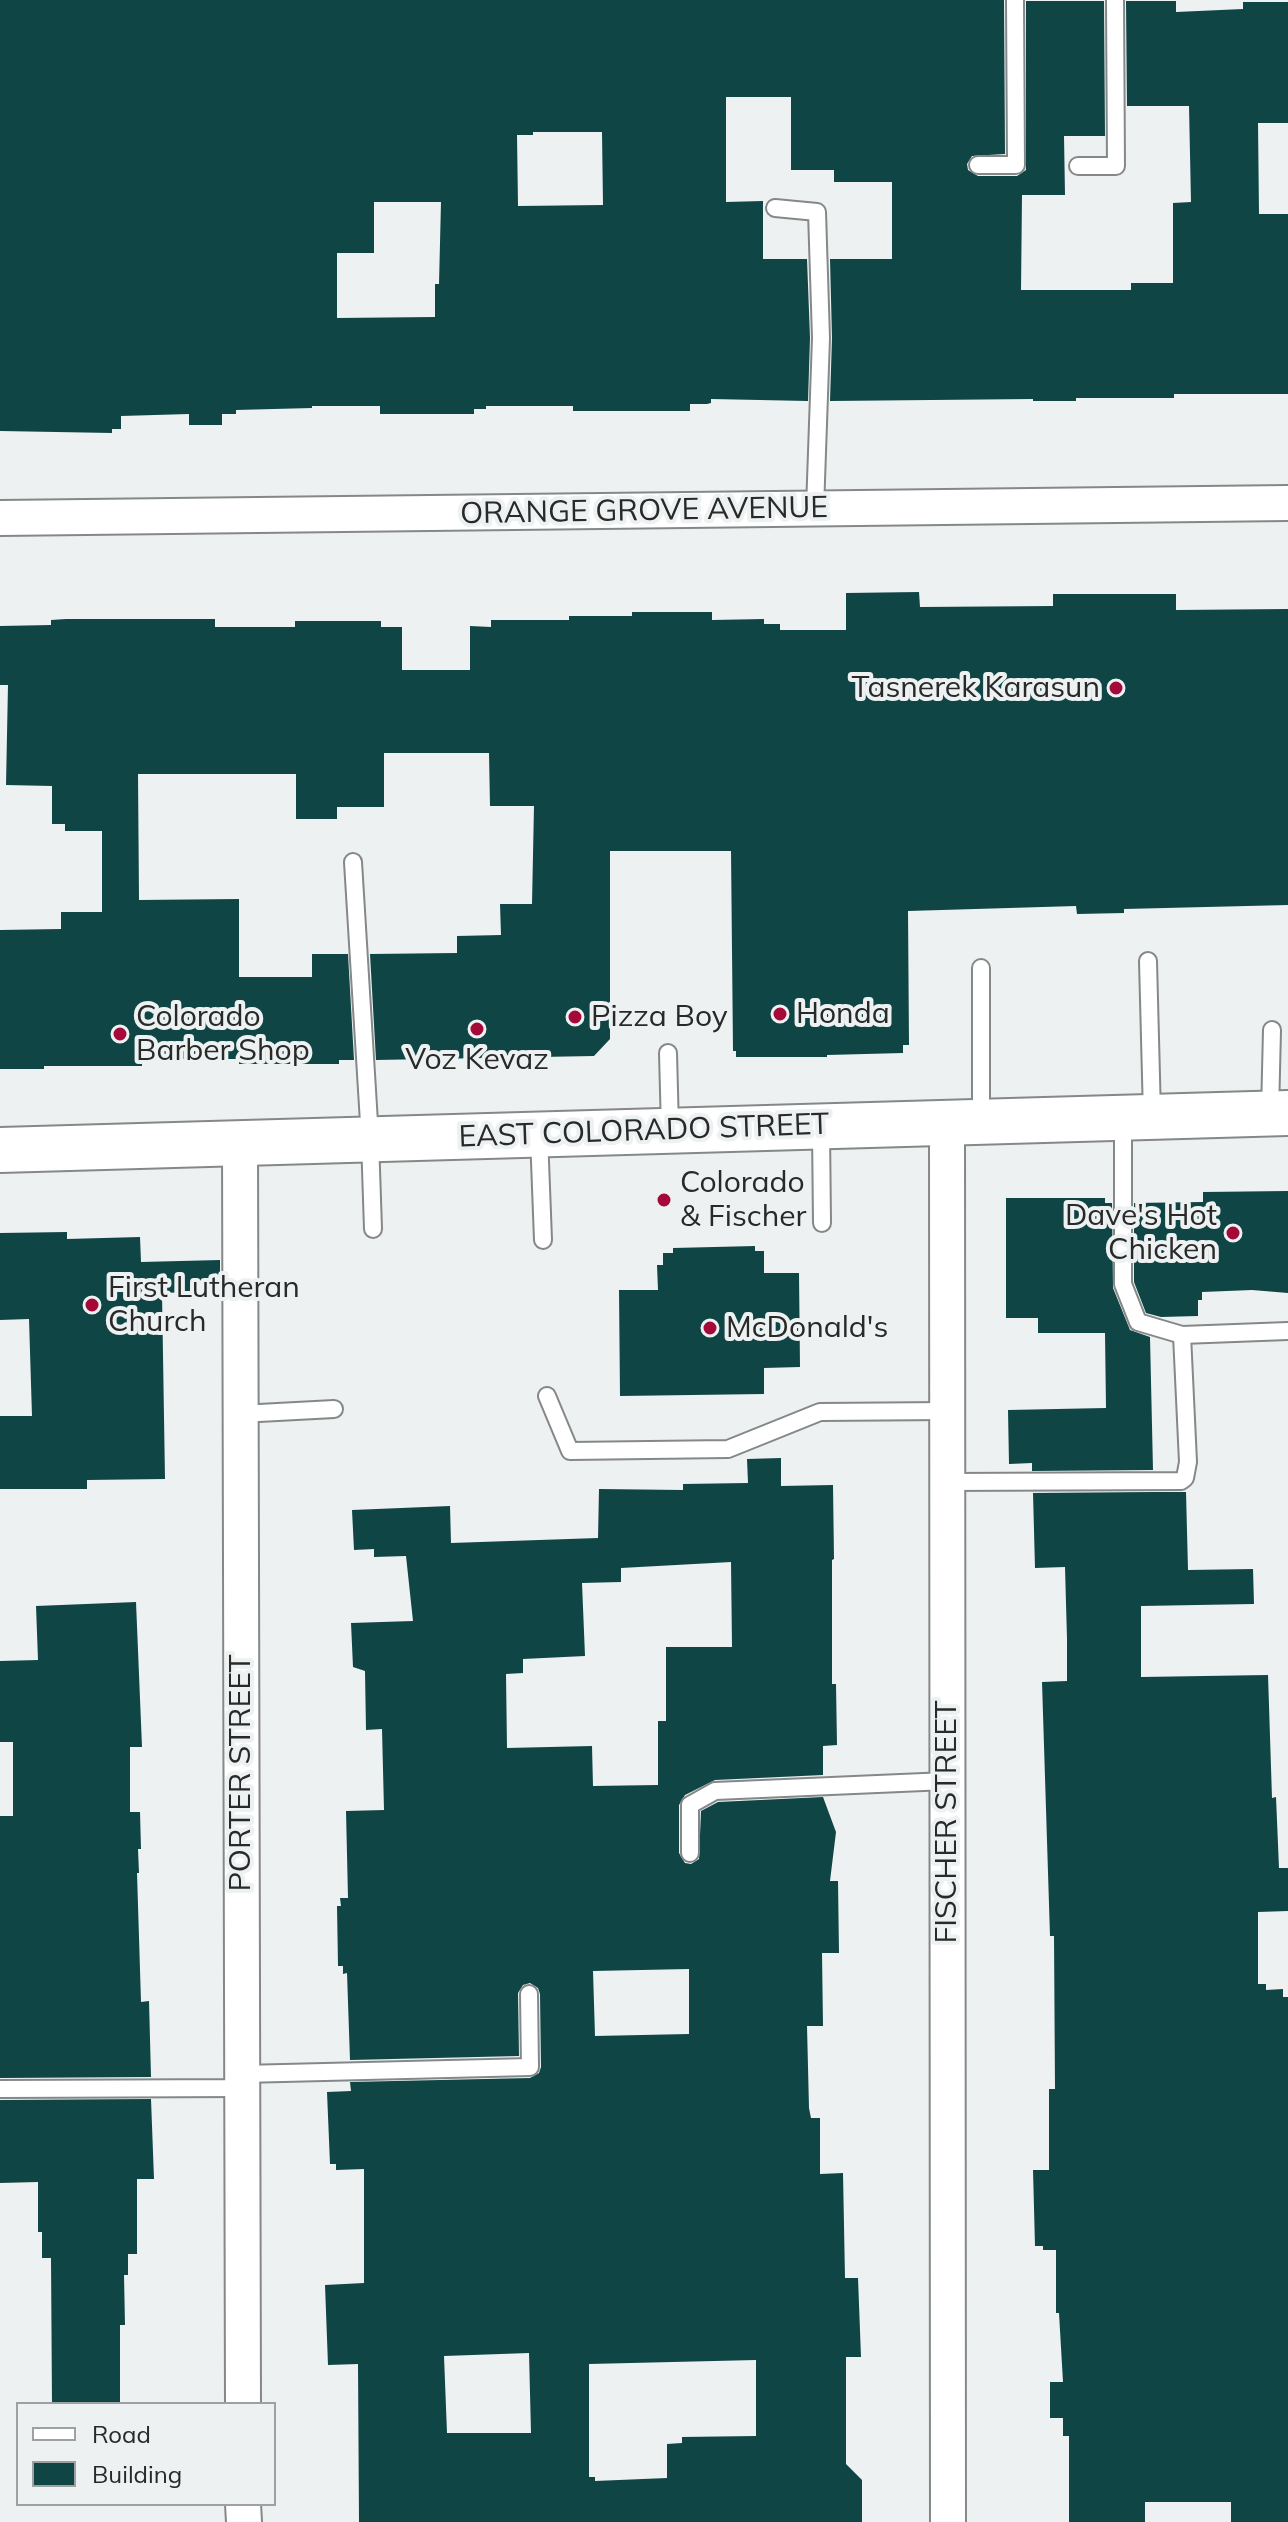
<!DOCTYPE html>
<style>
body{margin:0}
#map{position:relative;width:1288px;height:2522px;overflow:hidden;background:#edf1f1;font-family:Mulish,sans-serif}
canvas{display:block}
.legend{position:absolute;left:16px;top:2402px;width:260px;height:104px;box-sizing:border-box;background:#edf1f1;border:2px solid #9ea1a1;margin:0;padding:10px 14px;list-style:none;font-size:24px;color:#282929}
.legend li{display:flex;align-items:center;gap:16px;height:40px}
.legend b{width:40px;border:2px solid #9ea1a1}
</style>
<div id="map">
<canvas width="1288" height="2522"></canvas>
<ul class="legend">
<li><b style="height:10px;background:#fff"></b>Road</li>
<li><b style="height:22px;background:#104545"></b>Building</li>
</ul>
</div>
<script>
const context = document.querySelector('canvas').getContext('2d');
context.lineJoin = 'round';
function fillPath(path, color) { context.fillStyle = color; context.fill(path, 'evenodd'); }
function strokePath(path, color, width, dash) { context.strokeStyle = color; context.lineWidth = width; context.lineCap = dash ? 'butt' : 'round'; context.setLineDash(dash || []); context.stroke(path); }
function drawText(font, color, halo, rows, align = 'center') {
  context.font = font + ' Mulish,sans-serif'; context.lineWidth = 8; context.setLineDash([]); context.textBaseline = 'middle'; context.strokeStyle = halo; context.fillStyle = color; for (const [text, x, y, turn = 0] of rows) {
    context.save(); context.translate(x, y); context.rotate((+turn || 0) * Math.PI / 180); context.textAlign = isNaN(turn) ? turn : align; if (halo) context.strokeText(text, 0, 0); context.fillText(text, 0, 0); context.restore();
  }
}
const building = new Path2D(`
 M 0,0 L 1004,0 L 1005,154 L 972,156 L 967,164 L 968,170 L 978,176 L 1017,176 L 1026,170 L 1026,1 L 1104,1 L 1105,136 L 1064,136 L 1065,195 L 1022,195 L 1021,290 L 1131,290 L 1131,283 L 1173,283 L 1173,203 L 1191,202 L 1189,106 L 1127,106 L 1126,1 L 1176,1 L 1176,12 L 1243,9 L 1243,2 L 1288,2 L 1288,123 L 1258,123 L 1259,214 L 1288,214 L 1288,394 L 1174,394 L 1174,398 L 1076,398 L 1076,401 L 1033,401 L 1033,399 L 830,401 L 832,338 L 830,259 L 892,259 L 892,182 L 834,182 L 834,170 L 791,170 L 791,97 L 726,97 L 726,202 L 763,201 L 763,259 L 807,259 L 810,338 L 808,401 L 711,399 L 711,403 L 707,404 L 690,404 L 690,411 L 573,411 L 573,406 L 486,406 L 486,409 L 474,409 L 474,414 L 380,414 L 380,406 L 312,406 L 312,408 L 236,410 L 236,414 L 222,414 L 222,425 L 189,425 L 189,414 L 121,416 L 121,429 L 112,429 L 112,433 L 0,431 ZM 533,132 L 602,132 L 603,205 L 518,206 L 517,135 L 533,135 ZM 374,202 L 441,202 L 439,284 L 435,284 L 435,317 L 337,318 L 337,253 L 374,253 Z
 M 919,592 L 920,607 L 1053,606 L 1053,594 L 1176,594 L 1176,610 L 1288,609 L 1288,905 L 1124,909 L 1124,913 L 1077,914 L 1076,906 L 908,911 L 909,1045 L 903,1045 L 903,1053 L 827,1055 L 827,1057 L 736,1057 L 736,1051 L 733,1051 L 731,851 L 610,851 L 610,1039 L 594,1056 L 376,1060 L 370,954 L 457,953 L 457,936 L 501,935 L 500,904 L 532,904 L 534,806 L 490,806 L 489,753 L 384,753 L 384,807 L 337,807 L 337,819 L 296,819 L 296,774 L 138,774 L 139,900 L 239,899 L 239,977 L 312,977 L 312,954 L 348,954 L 354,1060 L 339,1060 L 339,1064 L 239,1064 L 239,1059 L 142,1059 L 142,1066 L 44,1066 L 44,1069 L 0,1069 L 0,930 L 61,929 L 61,912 L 102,912 L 102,831 L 65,831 L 65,824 L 52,824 L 52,786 L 6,785 L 8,685 L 0,685 L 0,626 L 51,625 L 51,620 L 66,619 L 215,619 L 215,627 L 295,627 L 295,621 L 381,621 L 381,627 L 402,627 L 402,670 L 470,670 L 470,626 L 491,627 L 491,620 L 569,620 L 569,616 L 632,616 L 632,612 L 712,612 L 712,620 L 764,619 L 764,624 L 780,624 L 780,630 L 846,630 L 846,593 Z
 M 1288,1191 L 1288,1293 L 1252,1290 L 1202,1292 L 1202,1300 L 1198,1300 L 1198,1316 L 1161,1317 L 1146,1313 L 1134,1282 L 1134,1203 L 1203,1202 L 1203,1192 Z
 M 1006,1198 L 1105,1198 L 1105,1203 L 1112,1203 L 1113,1288 L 1130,1330 L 1150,1337 L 1153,1470 L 1032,1471 L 1032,1463 L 1009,1464 L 1008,1410 L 1106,1408 L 1105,1333 L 1038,1333 L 1038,1318 L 1006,1318 Z
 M 67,1232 L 67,1239 L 140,1237 L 141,1262 L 220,1260 L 220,1291 L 162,1293 L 165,1479 L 87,1480 L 87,1489 L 0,1489 L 0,1416 L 32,1416 L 29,1319 L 0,1320 L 0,1233 Z
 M 755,1246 L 755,1251 L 764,1251 L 764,1273 L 799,1273 L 800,1367 L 764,1368 L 764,1394 L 620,1396 L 619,1290 L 658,1290 L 657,1265 L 663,1265 L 663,1253 L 673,1253 L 673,1248 Z
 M 781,1458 L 781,1486 L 833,1485 L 834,1559 L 832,1560 L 832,1684 L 836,1684 L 837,1745 L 823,1746 L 823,1775 L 715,1780 L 685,1795 L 679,1805 L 679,1853 L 685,1863 L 691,1864 L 699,1859 L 701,1811 L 718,1802 L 823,1797 L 836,1832 L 830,1881 L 838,1881 L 839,1953 L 822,1953 L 823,2026 L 807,2026 L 809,2108 L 811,2118 L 820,2118 L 820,2174 L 843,2173 L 845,2278 L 858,2278 L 861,2357 L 846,2357 L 846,2464 L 862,2480 L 862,2522 L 359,2522 L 358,2364 L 328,2365 L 325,2285 L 364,2283 L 364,2169 L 336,2170 L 336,2164 L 330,2164 L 327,2092 L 351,2091 L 350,2082 L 530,2078 L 539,2073 L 541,2067 L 540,1994 L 538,1988 L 530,1983 L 523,1985 L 518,1993 L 519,2056 L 350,2060 L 347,1973 L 343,1974 L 343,1966 L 338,1966 L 337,1906 L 341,1906 L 340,1898 L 348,1898 L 346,1811 L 384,1810 L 382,1729 L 366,1730 L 365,1671 L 353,1667 L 351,1623 L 413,1621 L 406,1556 L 374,1557 L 374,1549 L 354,1550 L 352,1510 L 450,1506 L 451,1543 L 598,1538 L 599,1489 L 683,1490 L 683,1484 L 748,1483 L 747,1459 ZM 731,1562 L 732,1647 L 666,1647 L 666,1721 L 658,1721 L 658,1785 L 593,1786 L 592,1746 L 507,1748 L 506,1674 L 523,1673 L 523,1659 L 585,1656 L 582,1583 L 621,1582 L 621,1568 ZM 689,1969 L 689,2034 L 595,2036 L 593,1971 ZM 529,2353 L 531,2433 L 447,2433 L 444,2356 ZM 756,2360 L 756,2436 L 682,2437 L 682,2443 L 667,2444 L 667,2478 L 595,2481 L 595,2477 L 589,2477 L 589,2364 Z
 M 1153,1492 L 1186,1492 L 1188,1570 L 1253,1569 L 1254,1604 L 1141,1606 L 1141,1677 L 1268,1675 L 1272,1798 L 1276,1797 L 1279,1868 L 1288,1868 L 1288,1911 L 1258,1912 L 1258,1984 L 1266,1984 L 1266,1990 L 1283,1989 L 1283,1997 L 1288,1997 L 1288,2522 L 1231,2522 L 1231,2502 L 1145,2502 L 1145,2522 L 1069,2522 L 1069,2436 L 1063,2436 L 1063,2418 L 1050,2418 L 1050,2382 L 1063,2382 L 1059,2313 L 1056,2313 L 1056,2250 L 1043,2250 L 1043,2246 L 1035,2246 L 1033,2170 L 1049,2170 L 1049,2089 L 1055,2089 L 1054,1936 L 1050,1936 L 1042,1682 L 1067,1681 L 1067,1639 L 1065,1567 L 1035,1568 L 1033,1493 Z
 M 136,1602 L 142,1747 L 130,1747 L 130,1812 L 140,1812 L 141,1849 L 138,1849 L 139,1873 L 137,1873 L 141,2002 L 149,2001 L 151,2077 L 0,2078 L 0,1816 L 13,1816 L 13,1742 L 0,1742 L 0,1661 L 38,1660 L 36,1606 Z
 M 151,2099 L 154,2179 L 137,2179 L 137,2254 L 128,2254 L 128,2275 L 124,2275 L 125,2325 L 120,2325 L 120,2404 L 52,2404 L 51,2258 L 42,2258 L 42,2232 L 38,2232 L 38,2182 L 0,2183 L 0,2100 Z`);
const service = new Path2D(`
 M 978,165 L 1016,165 L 1015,0
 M 1078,166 L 1116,166 L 1115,0
 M 775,208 L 817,212 L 821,338 L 815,509
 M 353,862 L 370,1139 L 373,1229
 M 1148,961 L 1152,1115
 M 981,968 L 981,1119
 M 668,1053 L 670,1129
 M 1270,1113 L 1272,1030
 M 1123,1118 L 1123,1284 L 1138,1322 L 1182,1335 L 1288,1331
 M 821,1129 L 822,1223
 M 539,1135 L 543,1240
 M 547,1396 L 570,1451 L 728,1449 L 820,1412 L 947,1411
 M 240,1414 L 334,1409
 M 947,1482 L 1181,1481 L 1185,1478 L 1188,1462 L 1182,1335
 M 690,1853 L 690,1805 L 715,1791 L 947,1781
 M 242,2074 L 530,2067 L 529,1994
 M 0,2089 L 242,2088`);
const minor = new Path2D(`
 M 0,518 L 1288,503
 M 947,1122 L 948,2522
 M 240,1142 L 243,2404
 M 243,2504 L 244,2522`);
const primary = new Path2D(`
 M 0,1150 L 1288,1113`);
const markers = [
 [1116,688,8,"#a4093a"],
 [780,1014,8,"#a4093a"],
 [575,1017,8,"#a4093a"],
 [477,1029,8,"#a4093a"],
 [120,1034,8,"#a4093a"],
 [664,1200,8,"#a4093a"],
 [1233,1233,8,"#a4093a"],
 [92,1305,8,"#a4093a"],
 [710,1328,8,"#a4093a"]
];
const streetNames = [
 ["ORANGE GROVE AVENUE",644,511,-1],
 ["EAST COLORADO STREET",644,1131,-2],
 ["PORTER STREET",241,1773,-90],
 ["FISCHER STREET",947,1822,-90]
];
const poiNames = [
 ["Tasnerek Karasun",1100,688,"right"],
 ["Honda",796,1014],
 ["Colorado",136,1017],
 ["Barber Shop",136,1051],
 ["Pizza Boy",591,1017],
 ["Voz Kevaz",477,1060,"center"],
 ["Colorado",680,1183],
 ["& Fischer",680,1217],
 ["Dave's Hot",1217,1216,"right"],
 ["Chicken",1217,1250,"right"],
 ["First Lutheran",108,1288],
 ["Church",108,1322],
 ["McDonald's",726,1328]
];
fillPath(building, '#104545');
strokePath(service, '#858888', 20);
strokePath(minor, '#858888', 38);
strokePath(primary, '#858888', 48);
strokePath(service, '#fff', 16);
strokePath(minor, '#fff', 34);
strokePath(primary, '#fff', 44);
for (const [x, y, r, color] of markers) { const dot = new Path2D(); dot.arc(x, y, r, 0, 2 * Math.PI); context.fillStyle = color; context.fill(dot); strokePath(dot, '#edf1f1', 3); }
drawText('30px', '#282929', '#edf1f1', streetNames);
drawText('30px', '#282929', '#edf1f1', poiNames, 'left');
</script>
